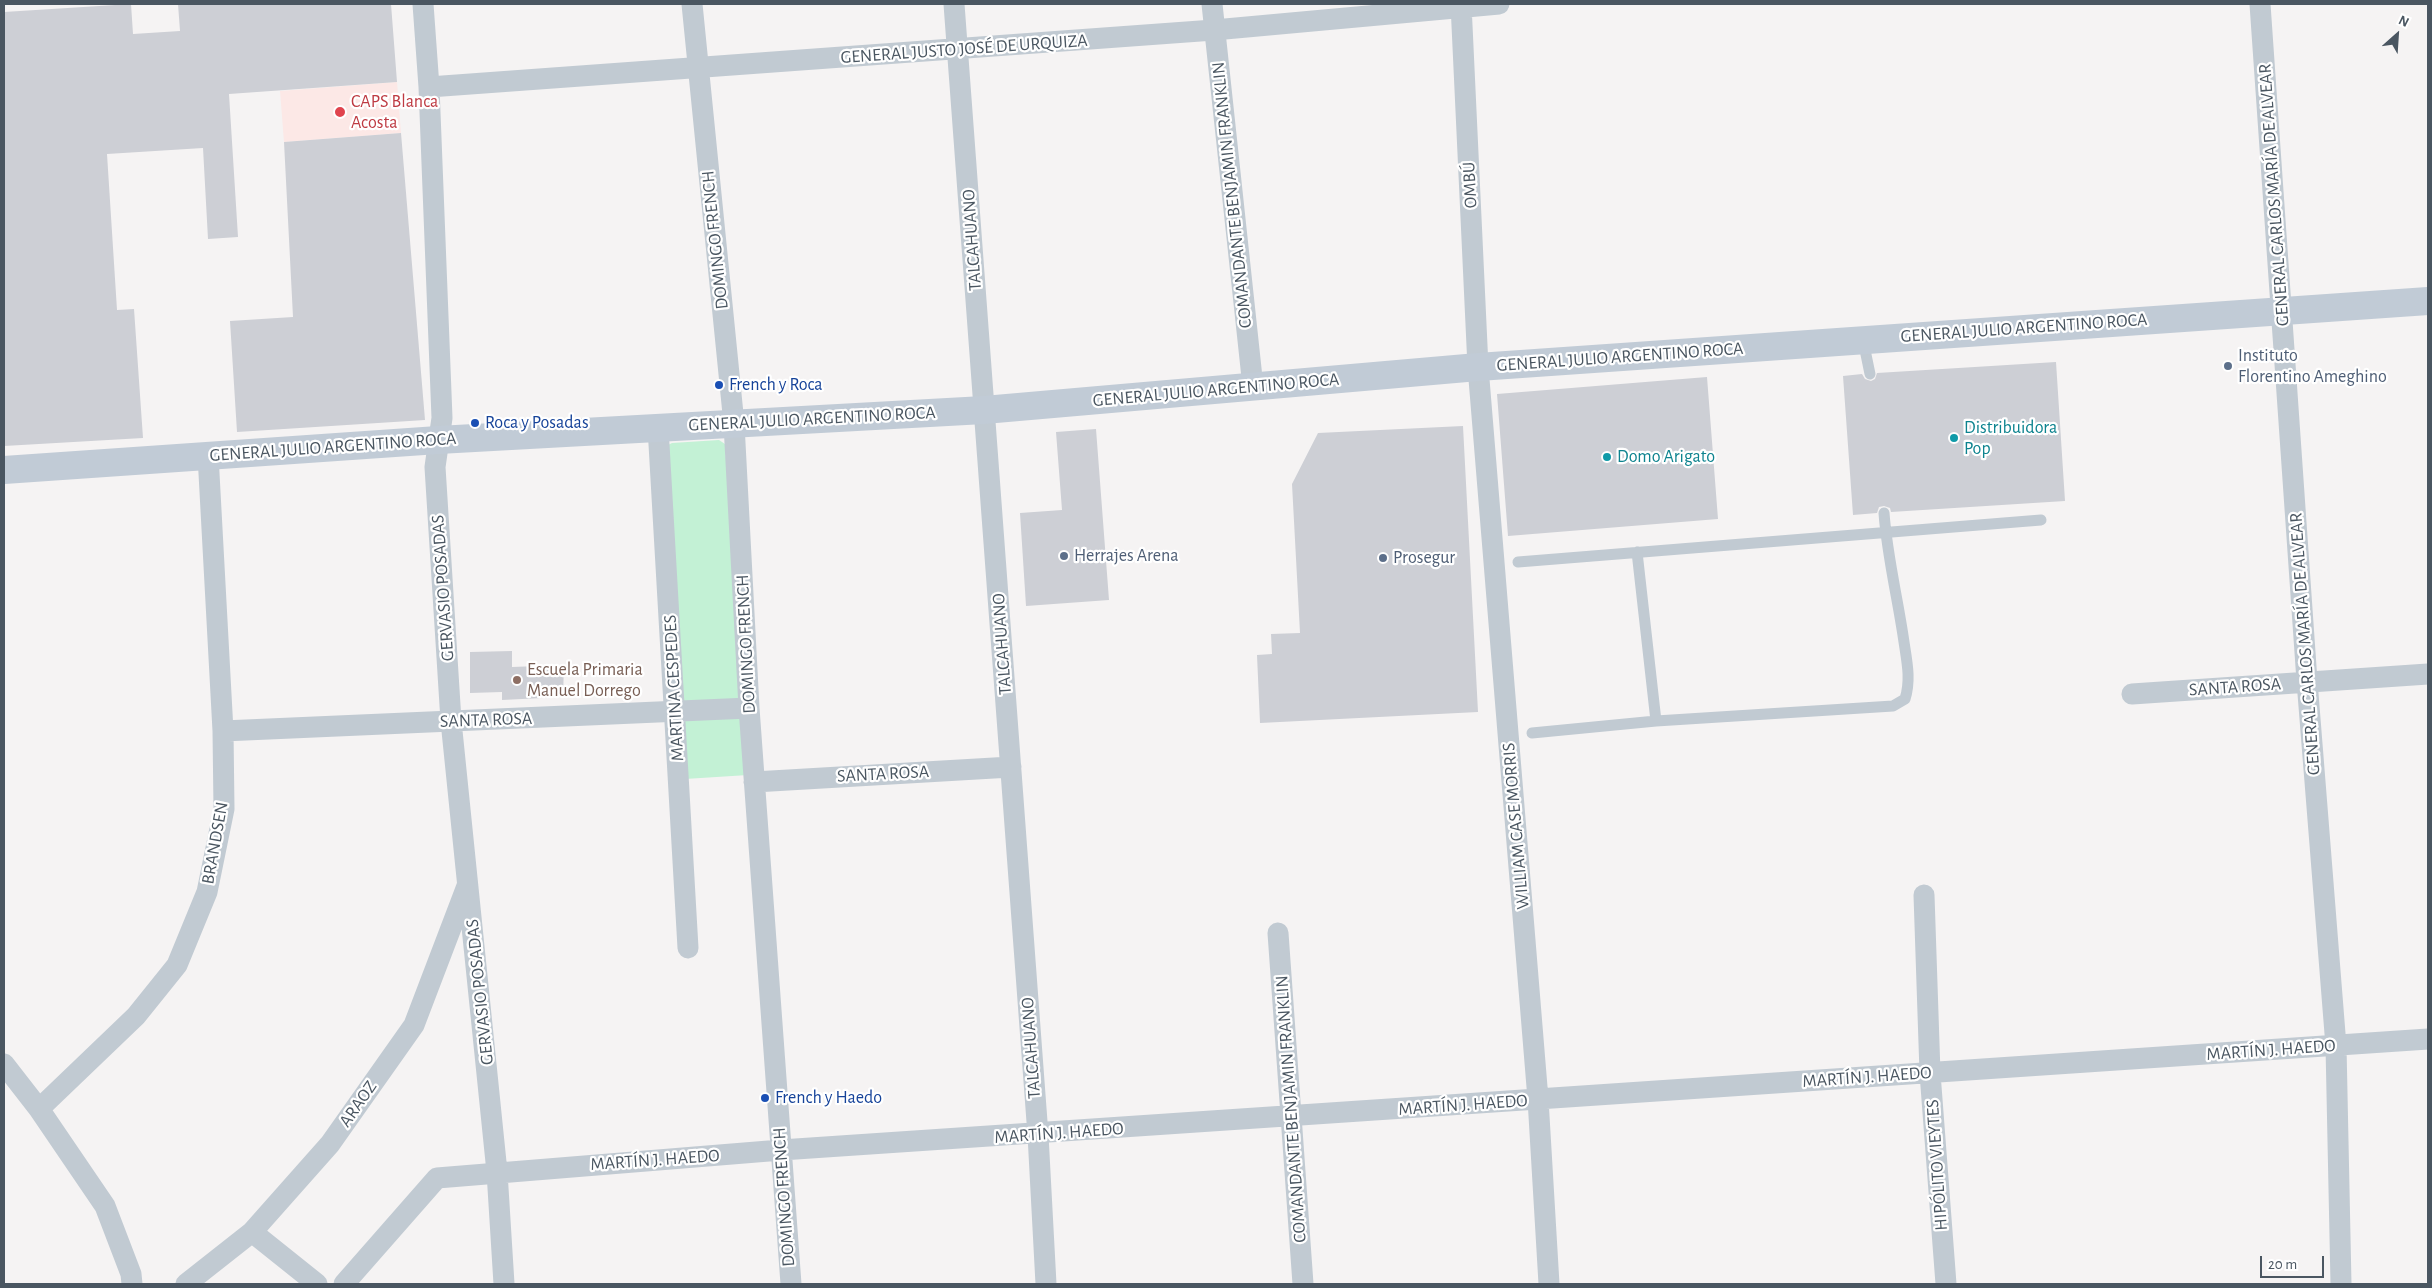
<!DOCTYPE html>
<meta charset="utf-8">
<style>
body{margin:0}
#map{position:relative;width:2432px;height:1288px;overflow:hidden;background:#f5f3f3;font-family:"Alegreya Sans",sans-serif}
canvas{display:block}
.frame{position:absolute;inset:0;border:5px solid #4a5661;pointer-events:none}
.north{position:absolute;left:2372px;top:10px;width:50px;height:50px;-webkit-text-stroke:4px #fff;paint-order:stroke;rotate:26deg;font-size:14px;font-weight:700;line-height:20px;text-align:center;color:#4a5661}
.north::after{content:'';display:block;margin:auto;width:18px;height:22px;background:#4a5661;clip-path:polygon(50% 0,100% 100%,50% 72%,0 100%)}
.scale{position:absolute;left:2260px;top:1256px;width:64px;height:22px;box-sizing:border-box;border:2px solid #4a5661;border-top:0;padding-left:6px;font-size:15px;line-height:18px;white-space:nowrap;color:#4a5661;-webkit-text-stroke:4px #fff;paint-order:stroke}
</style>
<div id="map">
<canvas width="2432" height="1288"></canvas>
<div class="frame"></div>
<div class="north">N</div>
<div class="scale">20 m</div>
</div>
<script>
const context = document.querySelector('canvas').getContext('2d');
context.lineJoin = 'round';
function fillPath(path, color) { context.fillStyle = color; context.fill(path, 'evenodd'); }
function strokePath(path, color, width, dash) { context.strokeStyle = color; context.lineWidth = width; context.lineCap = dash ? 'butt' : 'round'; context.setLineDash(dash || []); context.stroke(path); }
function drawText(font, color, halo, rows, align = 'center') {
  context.font = font + ' "Alegreya Sans",sans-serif'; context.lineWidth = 4.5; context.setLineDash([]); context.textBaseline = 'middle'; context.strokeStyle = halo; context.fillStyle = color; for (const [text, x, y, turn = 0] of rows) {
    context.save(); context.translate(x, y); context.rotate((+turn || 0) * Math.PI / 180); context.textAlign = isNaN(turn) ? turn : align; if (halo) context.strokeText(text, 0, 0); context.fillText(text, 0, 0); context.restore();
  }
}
const medical = new Path2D(`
 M 397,82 L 401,133 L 284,142 L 280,91 Z`);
const green = new Path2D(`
 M 719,440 L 725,444 L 742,697 L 737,703 L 686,705 L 681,698 L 664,447 L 672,443 Z
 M 738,715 L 744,720 L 748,775 L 685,779 L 685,718 Z`);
const building = new Path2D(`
 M 131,4 L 133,34 L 180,31 L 178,4 L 391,4 L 397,82 L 229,94 L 238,237 L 208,239 L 203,148 L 107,154 L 117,310 L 134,309 L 143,438 L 4,446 L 4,12 Z
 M 401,133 L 425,420 L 237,432 L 230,321 L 293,317 L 284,142 Z
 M 2056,362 L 2065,501 L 1891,512 L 1890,508 L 1884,506 L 1879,507 L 1877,513 L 1853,515 L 1843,376 L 1862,374 L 1865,379 L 1871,381 L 1875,379 L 1877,373 Z
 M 1707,377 L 1718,519 L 1508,536 L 1497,394 Z
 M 1463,426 L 1478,712 L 1260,723 L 1257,655 L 1272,654 L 1271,634 L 1300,633 L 1292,484 L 1318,433 Z
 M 1096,429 L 1109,600 L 1026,606 L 1020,513 L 1062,510 L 1056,432 Z
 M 512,651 L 512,667 L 564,665 L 563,697 L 502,700 L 502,692 L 470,693 L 470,652 Z`);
const lane = new Path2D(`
 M 1863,340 L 1870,374
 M 1637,552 L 1656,721 L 1893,706 L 1905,699 C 1911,680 1907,662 1904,642 C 1898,599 1887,556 1884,513
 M 1518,562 L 2041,520
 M 1532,733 L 1656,721`);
const street = new Path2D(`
 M 423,4 L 429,87 L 442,418 L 435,467 L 451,721 L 497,1172 L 504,1284
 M 692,4 L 734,424 L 749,708 L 791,1284
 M 954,4 L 1038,1135 L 1046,1284
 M 1212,4 L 1253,387
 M 1461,4 L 1478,367 L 1538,1099 L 1549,1284
 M 2260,4 L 2307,681 L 2336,1046 L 2341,1284
 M 429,87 L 1214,30 L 1499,4
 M 658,427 L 688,948
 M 2132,694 L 2428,674
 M 223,731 L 749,708
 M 754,782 L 1011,767
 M 1924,895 L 1930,1073 L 1946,1284
 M 1278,933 L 1303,1284
 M 4,1064 L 39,1109 L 105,1206 L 131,1274 L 132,1284
 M 39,1109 L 136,1016 L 177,965 L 207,892 L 224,809 L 223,731 L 208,455
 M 252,1232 L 317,1284
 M 186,1284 L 252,1232 L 330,1144 L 414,1025 L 467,886
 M 344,1284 L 437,1178 L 781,1150 L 2428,1039`);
const secondary = new Path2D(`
 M 4,470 L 438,440 L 984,410 L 1478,367 L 2428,301`);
const markers = [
 [340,112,6,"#e0444e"],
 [2228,366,5,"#5c6f8a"],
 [719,385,5,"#1a4fb4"],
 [475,423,5,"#1a4fb4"],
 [1954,438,5,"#0f9aa8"],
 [1607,457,5,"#0f9aa8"],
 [1064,556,5,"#5c6f8a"],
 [1383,558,5,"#5c6f8a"],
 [517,680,5,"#8d6e63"],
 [765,1098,5,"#1a4fb4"]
];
const streetNames = [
 ["GENERAL JUSTO JOSÉ DE URQUIZA",964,49,-4],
 ["OMBÚ",1470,185,-93],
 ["COMANDANTE BENJAMIN FRANKLIN",1232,195,-96],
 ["GENERAL CARLOS MARÍA DE ALVEAR",2274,195,-94],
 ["DOMINGO FRENCH",715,240,-96],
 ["TALCAHUANO",972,240,-94],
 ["GENERAL JULIO ARGENTINO ROCA",2024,328,-4],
 ["GENERAL JULIO ARGENTINO ROCA",1620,357,-4],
 ["GENERAL JULIO ARGENTINO ROCA",1216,390,-5],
 ["GENERAL JULIO ARGENTINO ROCA",812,419,-3],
 ["GENERAL JULIO ARGENTINO ROCA",333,447,-4],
 ["GERVASIO POSADAS",443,588,-94],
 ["DOMINGO FRENCH",746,644,-93],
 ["TALCAHUANO",1002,644,-94],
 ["GENERAL CARLOS MARÍA DE ALVEAR",2305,644,-94],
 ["SANTA ROSA",2235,687,-4],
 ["MARTINA CESPEDES",674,688,-93],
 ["SANTA ROSA",486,720,-2],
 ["SANTA ROSA",883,774,-3],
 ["WILLIAM CASE MORRIS",1516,826,-95],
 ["BRANDSEN",215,843,-80],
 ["GERVASIO POSADAS",480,992,-96],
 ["TALCAHUANO",1031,1048,-94],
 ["MARTÍN J. HAEDO",2271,1050,-4],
 ["MARTÍN J. HAEDO",1867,1077,-4],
 ["ARAOZ",358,1104,-55],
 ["MARTÍN J. HAEDO",1463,1105,-4],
 ["COMANDANTE BENJAMIN FRANKLIN",1291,1109,-94],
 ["MARTÍN J. HAEDO",1059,1133,-4],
 ["MARTÍN J. HAEDO",655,1160,-4],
 ["HIPÓLITO VIEYTES",1937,1165,-94],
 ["DOMINGO FRENCH",784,1197,-94]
];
const healthNames = [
 ["CAPS Blanca",351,102],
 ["Acosta",351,123]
];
const serviceNames = [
 ["Instituto",2238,356],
 ["Florentino Ameghino",2238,377],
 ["Herrajes Arena",1074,556],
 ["Prosegur",1393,558]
];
const transitNames = [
 ["French y Roca",729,385],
 ["Roca y Posadas",485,423],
 ["French y Haedo",775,1098]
];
const cultureNames = [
 ["Distribuidora",1964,428],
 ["Pop",1964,449],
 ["Domo Arigato",1617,457]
];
const educationNames = [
 ["Escuela Primaria",527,670],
 ["Manuel Dorrego",527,691]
];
fillPath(medical, '#fce8e6');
fillPath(green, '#c3f1d5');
fillPath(building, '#cdcfd5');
strokePath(lane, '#c1cad2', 11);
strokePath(street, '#c1cad2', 21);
strokePath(secondary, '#c1cbd6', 28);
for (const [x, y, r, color] of markers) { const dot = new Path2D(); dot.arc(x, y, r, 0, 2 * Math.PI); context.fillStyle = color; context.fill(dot); strokePath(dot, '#fff', 2); }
drawText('18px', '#4a5661', '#fff', streetNames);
drawText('18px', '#be3a42', '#fff', healthNames, 'left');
drawText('18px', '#4e5e75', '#fff', serviceNames, 'left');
drawText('18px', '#164399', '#fff', transitNames, 'left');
drawText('18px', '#0d838f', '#fff', cultureNames, 'left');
drawText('18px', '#785e54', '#fff', educationNames, 'left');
</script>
